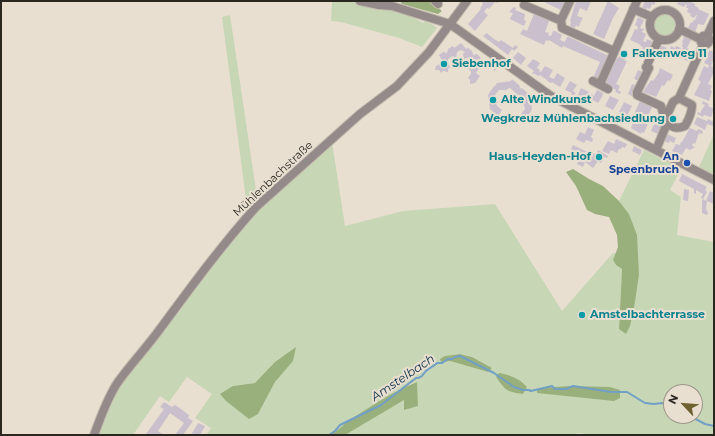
<!DOCTYPE html>
<meta charset="utf-8">
<style>
body{margin:0}
#map{position:relative;width:715px;height:436px;overflow:hidden;background:#e9dfd0;font-family:Montserrat,sans-serif}
canvas{display:block}
.frame{position:absolute;inset:0;border:2px solid #2a2721;pointer-events:none}
.north{position:absolute;left:663px;top:384px;width:40px;height:40px;box-sizing:border-box;background:#e9dfd0;border:1px solid #9d958a;border-radius:50%;rotate:296deg;font-size:11px;font-weight:700;line-height:16px;text-align:center;color:#2a2721}
.north::after{content:'';display:block;margin:auto;width:14px;height:18px;background:#6f612f;clip-path:polygon(50% 0,100% 100%,50% 72%,0 100%)}
</style>
<div id="map">
<canvas width="715" height="436"></canvas>
<div class="frame"></div>
<div class="north">N</div>
</div>
<script>
const context = document.querySelector('canvas').getContext('2d');
context.lineJoin = 'round';
function fillPath(path, color) { context.fillStyle = color; context.fill(path, 'evenodd'); }
function strokePath(path, color, width, dash) { context.strokeStyle = color; context.lineWidth = width; context.lineCap = dash ? 'butt' : 'round'; context.setLineDash(dash || []); context.stroke(path); }
function drawText(font, color, halo, rows, align = 'center') {
  context.font = font + ' Montserrat,sans-serif'; context.lineWidth = 4; context.setLineDash([]); context.textBaseline = 'middle'; context.strokeStyle = halo; context.fillStyle = color; for (const [text, x, y, turn = 0] of rows) {
    context.save(); context.translate(x, y); context.rotate((+turn || 0) * Math.PI / 180); context.textAlign = isNaN(turn) ? turn : align; if (halo) context.strokeText(text, 0, 0); context.fillText(text, 0, 0); context.restore();
  }
}
const green = new Path2D(`
 M 332,1 C 339,1 347,0 354,1 C 368,2 412,15 423,23 L 425,21 L 435,26 L 437,28 L 422,47 L 399,38 L 341,22 L 331,21 Z
 M654 25a11 11 0 1 1 22 0a11 11 0 1 1-22 0Z
 M 230,15 L 257,197 L 247,207 L 222,17 Z
 M 713,136 L 714,137 L 714,175 L 699,167 Z
 M 332,142 L 345,226 L 403,211 L 495,204 L 562,311 L 613,253 L 616,253 L 613,260 L 616,265 L 622,269 L 619,329 L 636,290 L 639,275 L 629,214 L 619,201 L 644,150 L 681,169 L 670,190 L 681,197 L 677,235 L 714,242 L 714,435 L 591,435 L 579,433 L 570,435 L 345,435 L 404,399 L 416,382 L 403,387 L 347,422 L 339,430 L 328,435 L 206,435 L 211,428 L 195,418 L 212,394 L 187,377 L 169,402 L 160,396 L 133,435 L 97,435 L 119,386 L 246,221 ZM 460,354 L 472,357 L 488,372 L 450,361 L 445,356 ZM 292,361 L 275,382 L 258,414 L 233,386 L 255,383 ZM 671,392 L 695,392 L 695,416 L 671,416 Z`);
const forest = new Path2D(`
 M 400,1 L 430,1 L 442,11 L 438,14 L 402,4 Z
 M 573,169 L 589,179 L 603,186 L 619,201 L 629,214 L 637,235 L 639,275 L 634,308 L 630,326 L 626,334 L 619,329 L 622,269 L 616,265 L 613,260 L 618,247 L 617,235 L 609,217 L 595,214 L 587,210 L 576,186 L 566,172 Z
 M 296,347 L 293,361 L 275,382 L 258,414 L 249,419 L 226,401 L 220,394 L 233,386 L 255,383 L 275,362 Z
 M 460,354 L 472,357 L 492,368 L 488,372 L 450,361 L 441,362 L 440,359 L 445,356 Z
 M 499,373 C 510,375 519,378 527,387 L 523,394 C 507,392 505,390 496,377 Z
 M 417,382 L 418,406 L 404,410 L 404,400 L 345,435 L 328,435 C 337,432 341,427 348,421 C 370,407 393,391 417,382 Z
 M 569,386 L 610,387 L 620,390 L 620,398 L 614,401 L 537,393 L 537,390 L 541,388 Z`);
const stream = new Path2D(`
 M 690,416 L 705,424 L 714,426
 M 329,435 L 335,431 L 340,425 L 381,405 L 416,378 C 422,378 422,375 426,371 C 429,368 433,367 437,363 L 442,363 L 448,359 L 452,359 L 455,357 L 460,356 L 494,373 L 514,387 L 523,390 L 529,390 L 531,391 L 552,386 L 555,389 L 566,389 L 573,386 L 611,392 L 627,392 L 645,403 L 654,404 L 662,403 L 671,408`);
const building = new Path2D(`
 M 483,1 L 500,1 L 497,3 L 495,2 L 489,9 L 487,8 L 484,12 L 488,15 L 475,31 L 468,24 L 481,9 L 480,8 L 483,4 L 482,3 Z
 M 542,1 L 565,1 L 561,10 Z
 M 576,1 L 591,1 L 587,11 L 580,8 L 577,16 L 583,18 L 580,23 L 579,27 L 576,25 L 575,28 L 570,26 L 571,22 L 570,21 Z
 M 608,1 L 619,8 L 613,18 L 604,39 L 593,34 Z
 M 645,1 L 649,2 L 649,1 L 656,1 L 654,5 L 652,4 L 650,9 L 647,8 L 646,10 L 642,8 Z
 M 675,1 L 689,1 L 695,4 L 695,6 L 699,8 L 698,9 L 709,14 L 704,25 L 698,24 L 695,33 L 687,30 L 691,22 L 692,23 L 694,20 L 695,20 L 697,15 L 696,15 L 694,18 L 690,16 L 691,14 L 687,12 L 688,8 L 686,8 L 687,5 L 686,4 L 684,7 L 677,4 L 678,2 Z
 M 514,7 L 516,8 L 515,10 L 525,14 L 524,20 L 526,21 L 524,26 L 510,19 L 513,13 L 509,12 Z
 M 534,14 L 549,21 L 545,32 L 549,33 L 548,35 L 551,36 L 553,31 L 555,31 L 562,35 L 560,40 L 565,42 L 567,37 L 569,37 L 609,56 L 598,80 L 593,78 L 600,62 L 563,46 L 562,48 L 549,40 L 548,41 L 546,40 L 544,45 L 520,34 L 523,29 L 527,31 Z
 M 638,17 L 644,20 L 640,28 L 644,29 L 642,32 L 646,34 L 643,41 L 646,42 L 647,39 L 667,48 L 666,49 L 669,51 L 671,46 L 675,48 L 676,46 L 681,48 L 680,51 L 681,52 L 683,47 L 682,46 L 683,43 L 682,42 L 685,35 L 692,38 L 687,48 L 692,51 L 688,61 L 677,57 L 676,58 L 672,57 L 671,59 L 666,57 L 665,59 L 662,59 L 642,50 L 643,47 L 640,46 L 641,45 L 630,40 L 635,29 L 637,30 L 638,27 L 635,25 Z
 M 487,33 L 494,39 L 499,42 L 501,40 L 513,48 L 515,45 L 518,47 L 514,51 L 512,49 L 508,55 L 483,36 Z
 M 461,43 L 466,49 L 468,48 L 472,51 L 473,55 L 477,54 L 481,58 L 476,64 L 480,67 L 476,73 L 480,76 L 475,83 L 470,84 L 470,80 L 468,78 L 471,74 L 471,71 L 468,69 L 471,65 L 472,61 L 467,58 L 464,59 L 463,54 L 465,52 L 461,50 L 457,52 L 456,58 L 453,56 L 448,59 L 448,63 L 450,67 L 448,69 L 448,72 L 443,71 L 441,73 L 439,70 L 435,70 L 436,66 L 443,62 L 439,55 L 443,52 L 447,53 L 448,49 L 453,46 L 454,48 Z
 M 710,50 L 714,52 L 714,61 L 713,61 L 711,66 L 714,68 L 714,72 L 708,84 L 712,86 L 710,90 L 712,91 L 709,101 L 694,95 L 701,81 L 698,80 L 704,66 L 708,68 L 709,65 L 704,63 L 707,57 L 706,56 Z
 M 518,52 L 526,58 L 521,65 L 513,58 Z
 M 620,55 L 625,57 L 624,60 L 627,61 L 616,84 L 620,86 L 618,90 L 621,92 L 620,94 L 615,92 L 616,90 L 605,85 L 613,66 L 618,57 L 619,58 Z
 M 488,59 L 498,66 L 495,71 L 485,63 Z
 M 533,59 L 540,63 L 537,68 L 540,70 L 539,71 L 541,72 L 545,66 L 553,70 L 549,77 L 554,79 L 557,73 L 565,78 L 560,87 L 552,82 L 551,83 L 547,81 L 548,79 L 547,80 L 540,75 L 539,76 L 532,73 L 534,71 L 527,66 Z
 M 660,68 L 673,75 L 670,81 L 668,80 L 664,86 L 662,85 L 656,97 L 643,92 L 651,80 L 653,81 L 658,74 Z
 M 638,70 L 643,72 L 639,81 L 634,79 Z
 M 512,79 L 520,86 L 519,87 L 522,89 L 522,88 L 530,95 L 532,109 L 527,118 L 521,114 L 525,109 L 523,101 L 524,101 L 523,98 L 518,94 L 518,95 L 510,88 L 507,89 L 507,90 L 499,90 L 495,95 L 498,103 L 496,103 L 497,106 L 502,110 L 498,116 L 490,109 L 488,95 L 494,86 L 495,86 L 497,83 L 511,81 Z
 M 570,81 L 577,85 L 573,91 L 576,93 L 574,95 L 577,97 L 581,88 L 589,92 L 584,100 L 577,97 L 575,101 L 570,97 L 572,93 L 565,90 Z
 M 632,84 L 637,86 L 632,96 L 628,94 Z
 M 597,90 L 603,93 L 602,97 L 598,103 L 593,100 L 592,102 L 588,100 L 591,94 L 594,96 Z
 M 610,96 L 619,100 L 613,110 L 605,106 Z
 M 640,101 L 652,107 L 647,119 L 649,121 L 644,133 L 642,132 L 641,134 L 631,128 L 636,115 L 634,114 Z
 M 703,101 L 709,104 L 708,106 L 714,109 L 711,117 L 704,115 L 703,117 L 697,114 L 698,112 L 701,113 L 701,111 L 705,105 L 702,104 Z
 M 624,102 L 632,106 L 627,116 L 619,112 Z
 M 697,117 L 707,121 L 708,119 L 714,122 L 713,126 L 707,124 L 705,130 L 694,124 Z
 M 658,121 L 663,123 L 658,134 L 651,131 L 654,124 L 656,125 Z
 M 588,127 L 594,130 L 591,137 L 593,139 L 592,142 L 586,140 L 584,143 L 576,139 L 580,132 L 585,134 Z
 M 690,128 L 697,131 L 698,129 L 703,131 L 702,134 L 699,133 L 695,144 L 693,143 L 692,146 L 695,147 L 690,150 L 686,148 L 682,155 L 672,151 L 676,144 L 680,145 L 681,142 L 682,142 Z
 M 667,134 L 676,138 L 674,143 L 670,141 L 669,143 L 664,141 Z
 M 616,139 L 627,144 L 625,148 L 622,147 L 621,149 L 619,149 L 617,153 L 611,150 L 609,154 L 602,151 L 608,141 L 614,144 Z
 M 573,145 L 587,152 L 586,154 L 590,157 L 593,153 L 596,155 L 598,150 L 608,156 L 607,158 L 604,157 L 601,163 L 598,161 L 593,168 L 585,162 L 583,167 L 577,164 L 578,162 L 572,159 L 576,151 L 571,149 Z
 M 634,146 L 642,150 L 640,155 L 632,151 Z
 M 682,174 L 707,187 L 705,190 L 707,192 L 703,199 L 701,198 L 703,194 L 696,190 L 696,194 L 694,193 L 694,189 L 679,181 Z
 M 684,189 L 689,190 L 688,201 L 683,200 Z
 M 710,191 L 714,193 L 714,204 L 707,201 L 706,209 L 708,213 L 707,215 L 702,213 L 702,201 L 703,199 L 706,201 Z
 M 164,402 L 172,407 L 175,405 L 181,409 L 189,415 L 188,418 L 193,421 L 183,435 L 175,435 L 184,423 L 170,413 L 158,431 L 164,435 L 146,434 L 164,409 L 160,407 Z
 M 198,423 L 205,426 L 200,435 L 191,435 Z`);
const minor = new Path2D(`
 M 360,1 L 379,5 L 392,6 L 450,24 L 551,96 L 714,180
 M 435,1 L 438,4
 M 570,1 L 561,20 L 562,28 L 614,51
 M 524,5 L 557,19 L 561,20
 M 633,9 L 652,17
 M650 25a15 15 0 1 1 30 0a15 15 0 1 1-30 0Z
 M 679,29 L 700,39
 M700.5 40a4.5 4.5 0 1 1 9 0a4.5 4.5 0 1 1-9 0Z
 M 707,36 L 714,21
 M 648,63 L 659,39
 M 646,67 L 649,68 L 637,92 L 637,95 L 661,106 L 663,113 L 667,115
 M 593,81 L 608,89
 M 600,84 L 637,1
 M 667,124 C 674,128 678,129 685,126 C 689,119 692,113 692,105 L 679,98
 M 656,150 L 668,121 L 667,115 L 673,102 L 679,98 L 703,45
 M 94,435 C 101,417 107,398 118,382 C 131,364 147,347 160,329 C 191,287 221,246 256,207 L 360,114 L 397,86 L 429,52 L 467,1`);
const markers = [
 [624,54,4,"#0f9aa8"],
 [444,64,4,"#0f9aa8"],
 [493,100,4,"#0f9aa8"],
 [673,119,4,"#0f9aa8"],
 [599,157,4,"#0f9aa8"],
 [687,163,4,"#1a4fb4"],
 [582,315,4,"#0f9aa8"]
];
const cultureNames = [
 ["Falkenweg 11",632,54],
 ["Siebenhof",452,64],
 ["Alte Windkunst",501,100],
 ["Wegkreuz Mühlenbachsiedlung",665,119,"right"],
 ["Haus-Heyden-Hof",591,157,"right"],
 ["Amstelbachterrasse",590,315]
];
const transitNames = [
 ["An",679,157],
 ["Speenbruch",679,170]
];
const streetNames = [
 ["Mühlenbachstraße",273,179,-43]
];
const waterNames = [
 ["Amstelbach",403,378,-34]
];
fillPath(green, '#c7d7b5');
fillPath(forest, '#99b07c');
strokePath(stream, '#719fc6', 2);
fillPath(building, '#cabfcc');
strokePath(minor, '#c3baad', 10);
strokePath(minor, '#938a89', 8);
for (const [x, y, r, color] of markers) { const dot = new Path2D(); dot.arc(x, y, r, 0, 2 * Math.PI); context.fillStyle = color; context.fill(dot); strokePath(dot, '#e9dfd0', 1.5); }
drawText('bold 11px', '#0d838f', '#e9dfd0', cultureNames, 'left');
drawText('bold 11px', '#164399', '#e9dfd0', transitNames, 'right');
drawText('11px', '#2a2721', '#e9dfd0', streetNames);
drawText('italic 12px', '#0a304a', '#e9dfd0', waterNames);
</script>
